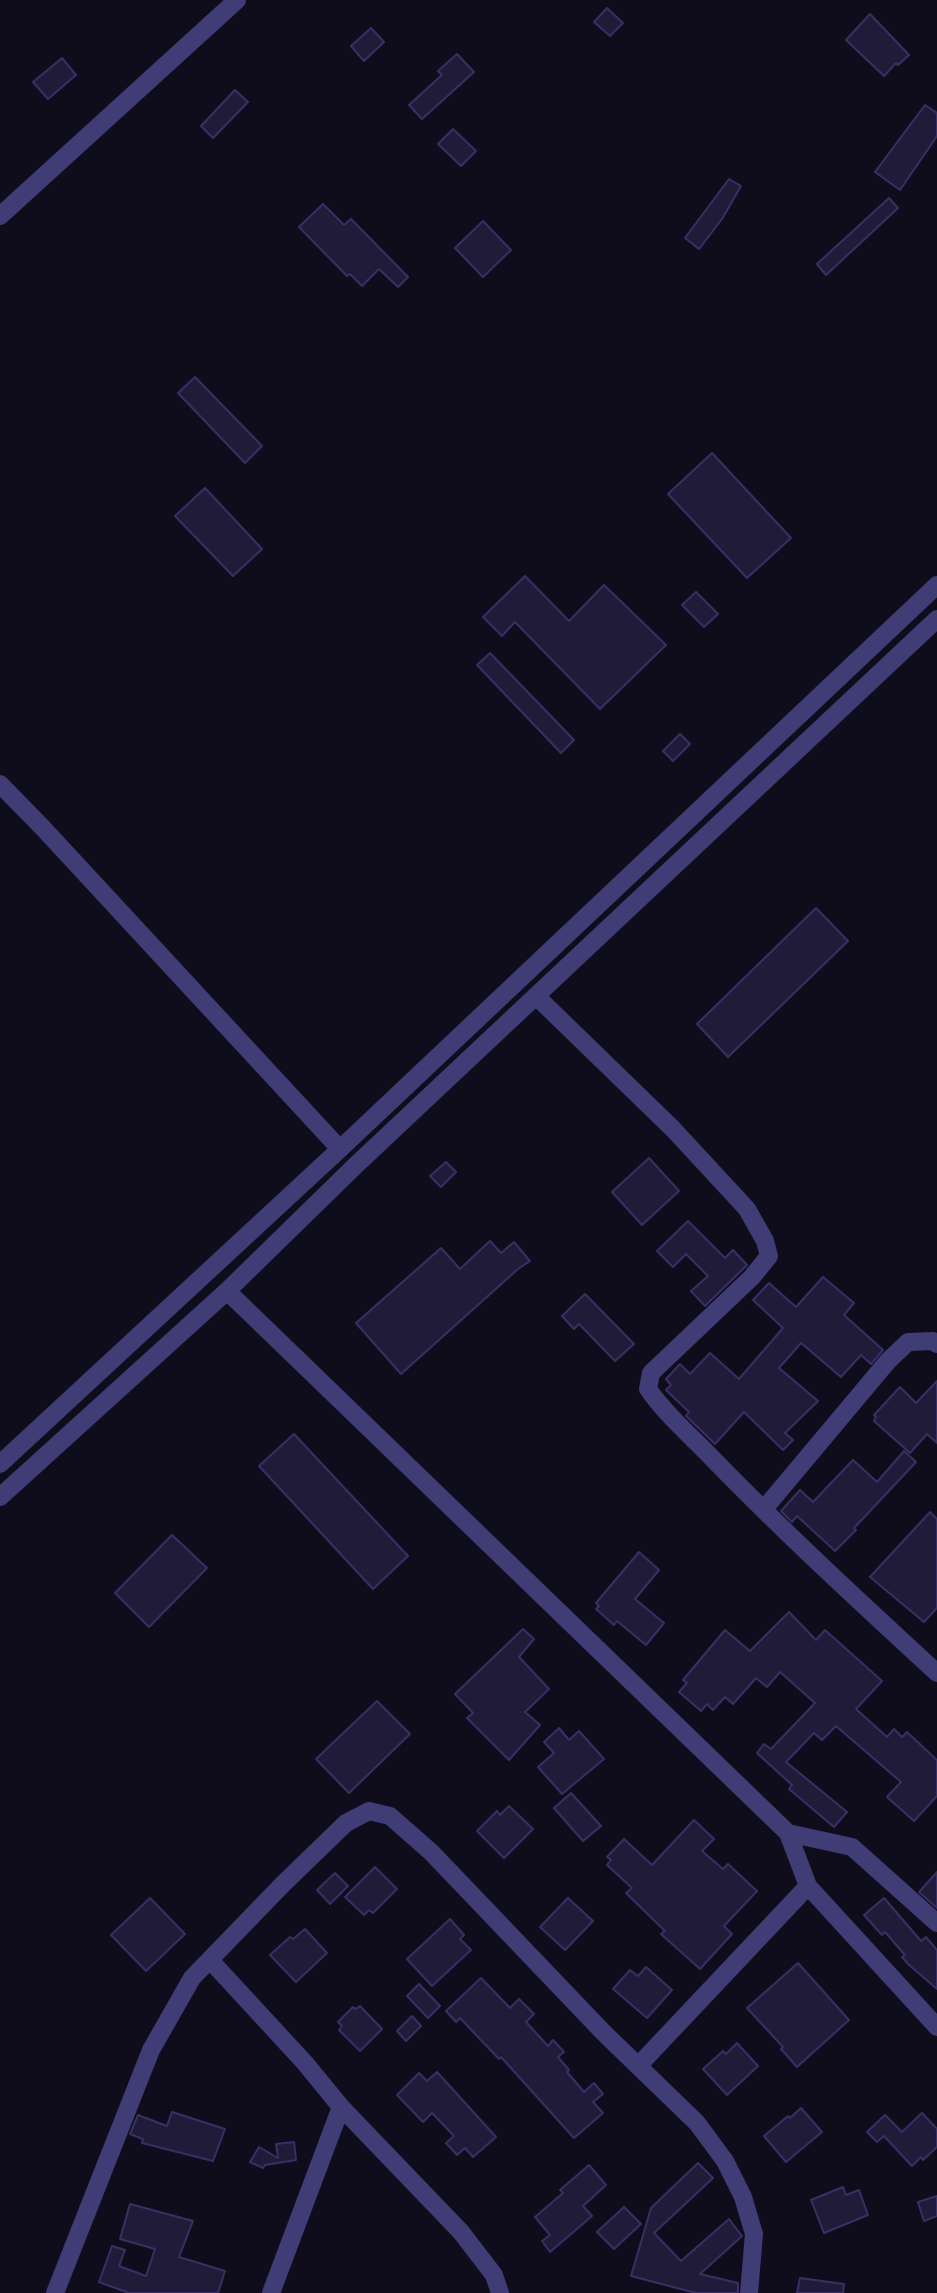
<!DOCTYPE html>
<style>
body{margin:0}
canvas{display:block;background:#0f0d1b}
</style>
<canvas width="937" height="2293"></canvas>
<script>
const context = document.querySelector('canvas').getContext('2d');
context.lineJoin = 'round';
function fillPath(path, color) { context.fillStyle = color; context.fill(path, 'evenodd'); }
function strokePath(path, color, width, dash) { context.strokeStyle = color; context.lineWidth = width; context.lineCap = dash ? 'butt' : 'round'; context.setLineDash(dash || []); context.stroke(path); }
const building = new Path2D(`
 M 607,8 L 623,23 L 610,36 L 594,22 Z
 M 870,14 L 909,55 L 898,65 L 896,63 L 884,76 L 846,40 Z
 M 371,28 L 384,42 L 364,61 L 351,46 Z
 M 457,54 L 474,72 L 422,119 L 409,105 L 442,75 L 438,71 Z
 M 62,58 L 76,75 L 48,99 L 33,82 Z
 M 235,90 L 248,102 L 213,138 L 201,126 Z
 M 925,105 L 937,113 L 937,136 L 900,190 L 875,172 Z
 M 453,129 L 476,151 L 461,166 L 438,144 Z
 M 729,179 L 741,186 L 722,219 L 699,249 L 685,238 Z
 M 889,198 L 898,208 L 826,275 L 817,264 Z
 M 323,204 L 344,225 L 351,219 L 408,277 L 398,287 L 379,269 L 362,286 L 350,274 L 347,276 L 299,227 Z
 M 483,221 L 511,250 L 483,277 L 455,248 Z
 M 195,377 L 262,446 L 245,463 L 178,393 Z
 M 712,453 L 791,538 L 747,578 L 668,494 Z
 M 205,488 L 262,549 L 233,576 L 175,516 Z
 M 525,576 L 569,621 L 604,585 L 666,645 L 600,709 L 515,622 L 502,636 L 483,617 Z
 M 696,592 L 718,614 L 704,627 L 682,605 Z
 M 490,653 L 574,740 L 561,753 L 477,665 Z
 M 680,734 L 690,744 L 673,761 L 663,751 Z
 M 816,908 L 848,941 L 728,1057 L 697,1024 Z
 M 649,1158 L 679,1191 L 642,1225 L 612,1192 Z
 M 446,1162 L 456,1172 L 441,1187 L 430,1176 Z
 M 688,1221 L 725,1258 L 733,1250 L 747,1265 L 705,1306 L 691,1291 L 708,1276 L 686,1254 L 673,1267 L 657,1251 Z
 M 490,1241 L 501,1253 L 514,1242 L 530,1261 L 518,1269 L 401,1374 L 356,1323 L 441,1248 L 460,1269 Z
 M 823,1277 L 854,1303 L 844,1315 L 883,1350 L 871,1364 L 861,1355 L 841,1377 L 801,1343 L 779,1368 L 818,1401 L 785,1433 L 793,1440 L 783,1450 L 744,1412 L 715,1444 L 686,1416 L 689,1412 L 666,1390 L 671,1385 L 666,1379 L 680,1364 L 690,1374 L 710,1353 L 739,1379 L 783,1328 L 753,1300 L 769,1283 L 796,1307 Z
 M 585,1294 L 634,1344 L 615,1361 L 579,1324 L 574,1329 L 562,1316 Z
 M 937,1381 L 937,1443 L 927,1434 L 910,1453 L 874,1421 L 876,1417 L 874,1415 L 900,1387 L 916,1403 Z
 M 294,1434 L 408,1556 L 373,1589 L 259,1466 Z
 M 904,1451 L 916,1462 L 854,1528 L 856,1530 L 835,1551 L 797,1516 L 792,1522 L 781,1511 L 800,1490 L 813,1502 L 853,1460 L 877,1482 Z
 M 930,1512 L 937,1519 L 937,1608 L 924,1622 L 870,1577 Z
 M 172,1535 L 207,1568 L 149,1627 L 115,1593 Z
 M 639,1552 L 659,1570 L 635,1599 L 664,1623 L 646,1645 L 617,1621 L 614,1625 L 596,1609 L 599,1606 L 596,1603 Z
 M 789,1612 L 816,1640 L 825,1630 L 882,1681 L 856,1709 L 887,1737 L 894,1729 L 902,1737 L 907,1732 L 937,1760 L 937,1796 L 914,1821 L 887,1797 L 901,1782 L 836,1726 L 822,1740 L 814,1733 L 786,1762 L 847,1812 L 834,1827 L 789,1789 L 792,1785 L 757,1753 L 764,1744 L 771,1749 L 815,1703 L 780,1672 L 767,1687 L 756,1678 L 733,1704 L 725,1697 L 713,1710 L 707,1704 L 701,1711 L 679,1692 L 687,1683 L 683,1680 L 725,1630 L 750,1651 Z
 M 523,1629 L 534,1639 L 519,1657 L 549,1689 L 525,1712 L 540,1725 L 509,1760 L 467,1718 L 473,1713 L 455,1694 Z
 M 377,1701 L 410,1734 L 349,1793 L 316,1759 Z
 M 559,1728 L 569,1740 L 579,1731 L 604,1759 L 562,1794 L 538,1767 L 554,1753 L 544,1742 Z
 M 571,1793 L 601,1826 L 583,1841 L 554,1808 Z
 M 509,1806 L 533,1829 L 504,1858 L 477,1831 L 497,1811 L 500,1815 Z
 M 694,1820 L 714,1839 L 702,1851 L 723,1869 L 728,1864 L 757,1891 L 724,1926 L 732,1934 L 700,1969 L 661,1934 L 665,1931 L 626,1893 L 632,1888 L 607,1865 L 611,1860 L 607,1857 L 624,1839 L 652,1865 Z
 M 375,1867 L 397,1889 L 373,1913 L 369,1910 L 364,1915 L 345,1897 Z
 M 937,1872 L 937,1908 L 919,1892 Z
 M 335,1873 L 348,1886 L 330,1904 L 317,1890 Z
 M 150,1898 L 185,1934 L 146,1971 L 111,1935 Z
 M 568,1898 L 593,1921 L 565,1950 L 540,1927 Z
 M 884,1898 L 921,1941 L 926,1937 L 937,1950 L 937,1989 L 909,1965 L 902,1957 L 905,1955 L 885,1932 L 882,1935 L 864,1915 Z
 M 450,1919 L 464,1935 L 460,1939 L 471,1950 L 432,1986 L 407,1959 Z
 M 305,1929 L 327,1953 L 296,1982 L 270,1955 L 290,1937 L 293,1939 Z
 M 798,1963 L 849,2020 L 797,2067 L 781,2049 L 783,2047 L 747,2008 Z
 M 646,1967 L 672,1990 L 647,2018 L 613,1989 L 630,1970 L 638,1976 Z
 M 481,1978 L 510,2008 L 519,1999 L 534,2014 L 526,2022 L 548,2046 L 553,2040 L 564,2052 L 558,2057 L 569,2070 L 567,2072 L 584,2092 L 594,2083 L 603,2094 L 593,2102 L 603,2113 L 574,2138 L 501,2057 L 499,2059 L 460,2018 L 456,2022 L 446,2011 Z
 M 419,1984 L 440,2006 L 428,2018 L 407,1996 Z
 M 360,2006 L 382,2029 L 360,2051 L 339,2030 L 342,2026 L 338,2022 L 353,2007 L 356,2009 Z
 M 412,2016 L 421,2026 L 406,2041 L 397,2031 Z
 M 737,2043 L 758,2066 L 727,2095 L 703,2069 L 723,2051 L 726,2054 Z
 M 437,2072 L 496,2137 L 473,2157 L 465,2148 L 457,2155 L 446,2143 L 454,2136 L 432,2113 L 423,2122 L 397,2095 L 419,2073 L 427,2081 Z
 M 801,2108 L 822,2132 L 786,2162 L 764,2136 L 788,2116 L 790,2118 Z
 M 172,2112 L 225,2129 L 213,2161 L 142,2143 L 143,2139 L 130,2134 L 138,2115 L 167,2126 Z
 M 922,2113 L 937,2129 L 937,2147 L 923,2160 L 921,2157 L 912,2166 L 884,2136 L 877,2142 L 867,2132 L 885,2115 L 902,2132 Z
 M 294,2142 L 296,2160 L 265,2165 L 263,2168 L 250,2162 L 259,2147 L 278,2158 L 276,2144 Z
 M 698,2163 L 713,2178 L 654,2233 L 681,2261 L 729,2219 L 742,2236 L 700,2274 L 738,2283 L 738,2293 L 696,2293 L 631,2276 L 651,2208 Z
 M 589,2165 L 606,2185 L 583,2206 L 592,2216 L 550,2252 L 542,2241 L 550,2235 L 535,2217 L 563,2193 L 560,2190 Z
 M 843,2187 L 846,2195 L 859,2190 L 868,2215 L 824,2233 L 811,2200 Z
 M 937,2196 L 937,2216 L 924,2221 L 918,2202 Z
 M 130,2204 L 193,2221 L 179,2257 L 225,2271 L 218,2293 L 129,2293 L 99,2282 L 112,2246 L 125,2250 L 119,2266 L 146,2276 L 155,2249 L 120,2239 Z
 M 624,2207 L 641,2224 L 614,2249 L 597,2232 Z
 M 800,2278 L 844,2284 L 843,2293 L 797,2293 Z`);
const minor = new Path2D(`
 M 0,216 L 237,0
 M 0,784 L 43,828 L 340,1149
 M 536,996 L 673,1129 L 747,1209 L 765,1241 L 769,1256 L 752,1277 L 651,1373 L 648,1389 C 666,1415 691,1436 713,1459 C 785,1533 861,1603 937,1673
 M 227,1291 L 788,1833 L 808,1886 L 937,2027
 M 764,1509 L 888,1361 L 908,1342 L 933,1341 L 937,1344
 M 788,1833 L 852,1847 L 937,1923
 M 210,1960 L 305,2063 L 341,2107 L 461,2232 L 494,2275 L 500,2293
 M 638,2066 L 808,1886
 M 55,2293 L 151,2050 L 192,1978 L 283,1884 L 346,1823 L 369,1811 L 390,1816 L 431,1852 L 604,2033 L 697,2123 L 725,2161 L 743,2197 L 754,2234 L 749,2293
 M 271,2293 L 341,2107`);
const tertiary = new Path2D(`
 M 0,1464 L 340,1149 L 937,585
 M 0,1497 L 227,1291 L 356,1165 L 937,619`);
fillPath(building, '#211b3a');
strokePath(building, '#3a2f64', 2);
strokePath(minor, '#3f3c76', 18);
strokePath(tertiary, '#3f3c76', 18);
</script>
